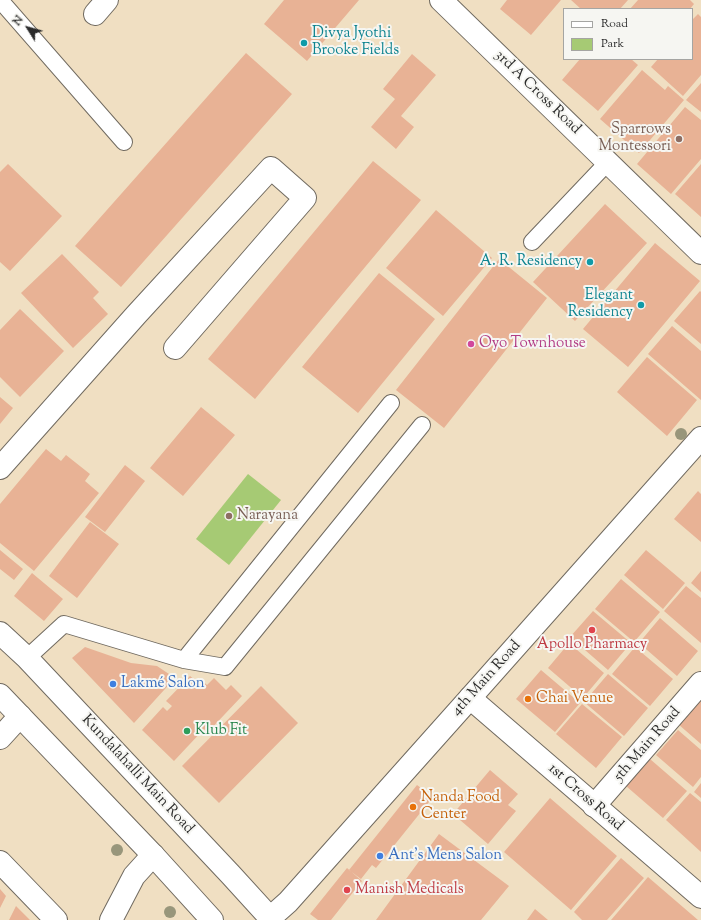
<!DOCTYPE html>
<meta charset="utf-8">
<style>
body{margin:0}
#map{position:relative;width:701px;height:920px;overflow:hidden;background:#f0dfc2;font-family:"Sorts Mill Goudy",serif}
canvas{display:block}
.legend{position:absolute;left:563px;top:8px;width:130px;height:52px;box-sizing:border-box;background:#f6f6f2;border:1px solid #a5a5a2;margin:0;padding:5px 7px;list-style:none;font-size:12px;color:#2b2b2b}
.legend li{display:flex;align-items:center;gap:8px;height:20px}
.legend b{width:20px;border:1px solid #a5a5a2}
.north{position:absolute;left:8px;top:8px;width:40px;height:40px;-webkit-text-stroke:3px #f6f6f2;paint-order:stroke;rotate:307deg;font-size:11px;font-weight:700;line-height:16px;text-align:center;color:#2b2b2b}
.north::after{content:'';display:block;margin:auto;width:14px;height:18px;background:#2b2b2b;clip-path:polygon(50% 0,100% 100%,50% 72%,0 100%)}
</style>
<div id="map">
<canvas width="701" height="920"></canvas>
<ul class="legend">
<li><b style="height:5px;background:#fff"></b>Road</li>
<li><b style="height:11px;background:#a6ca74"></b>Park</li>
</ul>
<div class="north">N</div>
</div>
<script>
const context = document.querySelector('canvas').getContext('2d');
context.lineJoin = 'round';
function fillPath(path, color) { context.fillStyle = color; context.fill(path, 'evenodd'); }
function strokePath(path, color, width, dash) { context.strokeStyle = color; context.lineWidth = width; context.lineCap = dash ? 'butt' : 'round'; context.setLineDash(dash || []); context.stroke(path); }
function drawText(font, color, halo, rows, align = 'center') {
  context.font = font + ' "Sorts Mill Goudy",serif'; context.lineWidth = 4; context.setLineDash([]); context.textBaseline = 'middle'; context.strokeStyle = halo; context.fillStyle = color; for (const [text, x, y, turn = 0] of rows) {
    context.save(); context.translate(x, y); context.rotate((+turn || 0) * Math.PI / 180); context.textAlign = isNaN(turn) ? turn : align; if (halo) context.strokeText(text, 0, 0); context.fillText(text, 0, 0); context.restore();
  }
}
const green = new Path2D(`
 M 248,474 L 281,500 L 229,565 L 196,539 Z`);
const building = new Path2D(`
 M 284,0 L 359,0 L 307,61 L 264,24 Z
 M 507,0 L 561,0 L 531,35 L 500,9 Z
 M 571,0 L 628,0 L 620,9 L 581,9 Z
 M 638,0 L 690,0 L 694,4 L 690,9 L 630,9 Z
 M 698,14 L 701,17 L 701,75 L 683,96 L 651,67 L 658,59 L 692,59 L 692,20 Z
 M 246,53 L 292,94 L 121,287 L 75,246 Z
 M 412,54 L 436,75 L 401,116 L 414,127 L 396,149 L 371,127 L 395,99 L 383,89 Z
 M 580,59 L 631,59 L 638,65 L 598,111 L 562,80 Z
 M 642,70 L 665,90 L 668,86 L 684,100 L 639,153 L 600,119 Z
 M 701,83 L 701,112 L 686,100 Z
 M 685,107 L 701,120 L 701,159 L 671,194 L 637,164 Z
 M 373,161 L 421,200 L 255,399 L 208,359 Z
 M 8,164 L 62,216 L 10,271 L 0,262 L 0,172 Z
 M 701,164 L 701,217 L 675,194 Z
 M 605,204 L 647,243 L 575,321 L 533,282 Z
 M 436,210 L 492,258 L 443,316 L 386,268 Z
 M 655,243 L 700,281 L 628,367 L 583,329 Z
 M 62,254 L 99,292 L 93,298 L 108,314 L 73,348 L 21,293 Z
 M 499,259 L 547,298 L 444,428 L 396,390 Z
 M 379,273 L 435,319 L 358,413 L 302,367 Z
 M 700,291 L 701,292 L 701,344 L 674,321 Z
 M 20,309 L 64,351 L 20,397 L 0,377 L 0,330 Z
 M 672,326 L 701,351 L 701,400 L 648,354 Z
 M 647,357 L 697,400 L 667,436 L 617,392 Z
 M 0,397 L 13,408 L 0,424 Z
 M 201,407 L 235,435 L 183,496 L 150,468 Z
 M 46,449 L 61,461 L 66,455 L 90,474 L 85,481 L 99,493 L 34,571 L 0,543 L 0,504 Z
 M 125,465 L 145,481 L 105,532 L 85,517 Z
 M 698,491 L 701,494 L 701,542 L 674,519 Z
 M 90,522 L 119,544 L 77,598 L 49,576 Z
 M 0,550 L 23,569 L 14,580 L 0,569 Z
 M 646,550 L 685,583 L 663,609 L 624,575 Z
 M 701,571 L 701,592 L 691,583 Z
 M 32,573 L 63,599 L 44,621 L 14,596 Z
 M 621,579 L 660,612 L 634,642 L 595,609 Z
 M 686,586 L 701,598 L 701,643 L 664,611 Z
 M 593,611 L 631,643 L 608,670 L 570,637 Z
 M 660,618 L 698,651 L 677,676 L 639,643 Z
 M 569,643 L 604,673 L 583,698 L 548,668 Z
 M 85,647 L 131,663 L 157,666 L 175,678 L 134,723 L 72,658 Z
 M 635,647 L 673,679 L 650,706 L 612,674 Z
 M 541,670 L 580,703 L 555,732 L 516,699 Z
 M 608,674 L 648,708 L 624,736 L 584,702 Z
 M 190,676 L 196,681 L 200,678 L 207,685 L 214,678 L 226,690 L 231,685 L 242,696 L 207,733 L 204,729 L 174,761 L 142,730 L 163,707 L 167,711 L 172,706 L 166,701 Z
 M 261,686 L 298,723 L 219,803 L 182,766 Z
 M 701,698 L 701,744 L 678,724 Z
 M 582,704 L 622,737 L 596,768 L 556,734 Z
 M 678,730 L 701,750 L 701,777 L 693,787 L 656,755 Z
 M 650,759 L 687,791 L 663,818 L 626,786 Z
 M 490,770 L 518,794 L 508,805 L 516,811 L 488,844 L 453,814 Z
 M 701,783 L 701,798 L 694,792 Z
 M 417,785 L 433,797 L 376,868 L 372,865 L 361,879 L 349,870 Z
 M 690,793 L 701,802 L 701,852 L 666,820 Z
 M 550,798 L 617,856 L 571,910 L 504,852 Z
 M 439,834 L 509,886 L 481,920 L 376,920 Z
 M 621,858 L 644,878 L 607,920 L 582,920 L 574,912 Z
 M 347,868 L 362,881 L 331,920 L 318,920 L 310,914 Z
 M 648,877 L 698,920 L 611,920 Z
 M 0,889 L 6,896 L 0,908 Z
 M 16,906 L 30,920 L 9,920 Z
 M 535,909 L 548,920 L 527,920 Z`);
const lane = new Path2D(`
 M 0,0 L 124,142
 M 532,242 L 608,162
 M 27,658 L 64,624 L 184,660 L 225,667 L 422,425
 M 184,660 L 391,403`);
const street = new Path2D(`
 M 441,0 L 701,253
 M 95,14 L 107,0
 M 0,468 L 136,315 L 271,168 L 305,198 L 175,348
 M 470,698 L 701,438
 M 0,738 L 20,716
 M 594,806 L 701,683
 M 0,862 L 56,920
 M 111,920 L 134,876 L 153,855`);
const secondary = new Path2D(`
 M 270,918 L 288,902 L 470,698 L 701,897`);
const primary = new Path2D(`
 M 0,633 L 27,658 L 231,875 L 272,920
 M 0,695 L 153,855 L 212,920`);
const trees = [
 [681,434],
 [117,850],
 [170,912]
];
const markers = [
 [304,43,4,"#0f9aa8"],
 [679,139,4,"#8d6e63"],
 [590,262,4,"#0f9aa8"],
 [641,305,4,"#0f9aa8"],
 [471,344,4,"#d1479c"],
 [229,516,4,"#8d6e63"],
 [592,630,4,"#e0444e"],
 [113,684,4,"#3f7fe0"],
 [528,699,4,"#e8710a"],
 [187,731,4,"#2e9e5b"],
 [413,807,4,"#e8710a"],
 [380,856,4,"#3f7fe0"],
 [347,890,4,"#e0444e"]
];
const cultureNames = [
 ["Divya Jyothi",312,34,"left"],
 ["Brooke Fields",312,51,"left"],
 ["A. R. Residency",582,262],
 ["Elegant",633,296],
 ["Residency",633,313]
];
const streetNames = [
 ["3rd A Cross Road",537,93,44],
 ["4th Main Road",487,679,-48],
 ["5th Main Road",648,745,-49],
 ["Kundalahalli Main Road",137,775,47],
 ["1st Cross Road",585,798,41]
];
const educationNames = [
 ["Sparrows",671,130],
 ["Montessori",671,147],
 ["Narayana",237,516,"left"]
];
const hotelNames = [
 ["Oyo Townhouse",479,344]
];
const healthNames = [
 ["Apollo Pharmacy",592,645],
 ["Manish Medicals",355,890,"left"]
];
const shopNames = [
 ["Lakmé Salon",121,684],
 ["Ant's Mens Salon",388,856]
];
const foodNames = [
 ["Chai Venue",536,699],
 ["Nanda Food",421,798],
 ["Center",421,815]
];
const leisureNames = [
 ["Klub Fit",195,731]
];
fillPath(green, '#a6ca74');
fillPath(building, '#e8b295');
strokePath(lane, '#706a60', 18);
strokePath(street, '#706a60', 24);
strokePath(secondary, '#706a60', 24);
strokePath(primary, '#706a60', 24);
strokePath(lane, '#fff', 16);
strokePath(street, '#fff', 22);
strokePath(secondary, '#fff', 22);
strokePath(primary, '#fff', 22);
context.fillStyle = '#98967b';
for (const [x, y] of trees) { context.beginPath(); context.arc(x, y, 6, 0, 2 * Math.PI); context.fill(); }
for (const [x, y, r, color] of markers) { const dot = new Path2D(); dot.arc(x, y, r, 0, 2 * Math.PI); context.fillStyle = color; context.fill(dot); strokePath(dot, '#f6f6f2', 1.5); }
drawText('15px', '#0d838f', '#f6f6f2', cultureNames, 'right');
drawText('15px', '#2b2b2b', '#f6f6f2', streetNames);
drawText('15px', '#785e54', '#f6f6f2', educationNames, 'right');
drawText('15px', '#b23c85', '#f6f6f2', hotelNames, 'left');
drawText('15px', '#be3a42', '#f6f6f2', healthNames);
drawText('15px', '#366cbe', '#f6f6f2', shopNames, 'left');
drawText('15px', '#c56008', '#f6f6f2', foodNames, 'left');
drawText('15px', '#27864d', '#f6f6f2', leisureNames, 'left');
</script>
